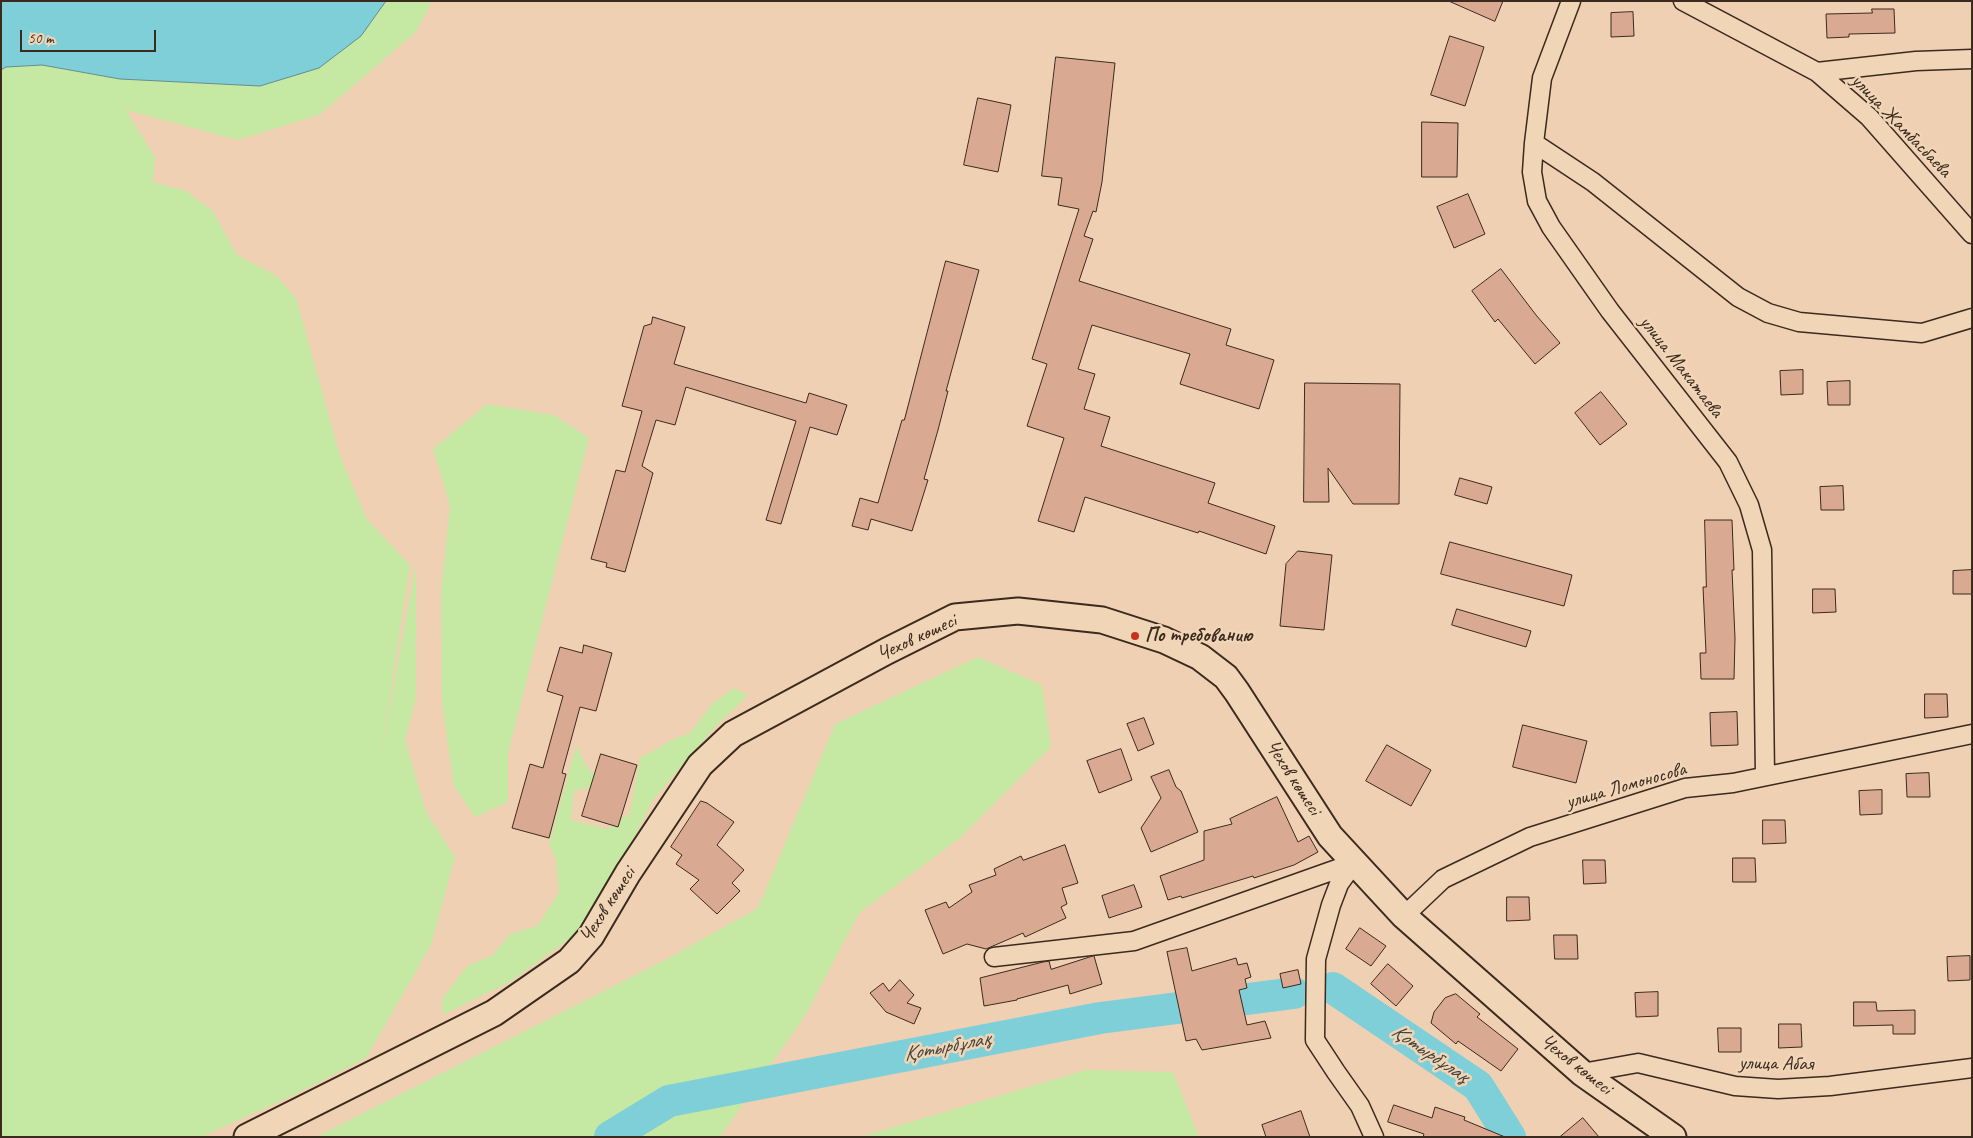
<!DOCTYPE html>
<meta charset="utf-8">
<style>
body{margin:0}
#map{position:relative;width:1973px;height:1138px;overflow:hidden;background:#f0d0b3;font-family:Caveat,sans-serif}
canvas{display:block}
.frame{position:absolute;inset:0;border:2px solid #3b2a1e;pointer-events:none}
.scale{position:absolute;left:20px;top:30px;width:136px;height:22px;box-sizing:border-box;border:2px solid #3b2a1e;border-top:0;padding-left:6px;font-size:15px;line-height:18px;white-space:nowrap;color:#3b2a1e;-webkit-text-stroke:4px #f0d5b7;paint-order:stroke}
</style>
<div id="map">
<canvas width="1973" height="1138"></canvas>
<div class="frame"></div>
<div class="scale">50 m</div>
</div>
<script>
const context = document.querySelector('canvas').getContext('2d');
context.lineJoin = 'round';
function fillPath(path, color) { context.fillStyle = color; context.fill(path, 'evenodd'); }
function strokePath(path, color, width, dash) { context.strokeStyle = color; context.lineWidth = width; context.lineCap = dash ? 'butt' : 'round'; context.setLineDash(dash || []); context.stroke(path); }
function drawText(font, color, halo, rows, align = 'center') {
  context.font = font + ' Caveat,sans-serif'; context.lineWidth = 5; context.setLineDash([]); context.textBaseline = 'middle'; context.strokeStyle = halo; context.fillStyle = color; for (const [text, x, y, turn = 0] of rows) {
    context.save(); context.translate(x, y); context.rotate((+turn || 0) * Math.PI / 180); context.textAlign = isNaN(turn) ? turn : align; if (halo) context.strokeText(text, 0, 0); context.fillText(text, 0, 0); context.restore();
  }
}
const green = new Path2D(`
 M 386,1 L 432,1 L 416,32 L 319,115 L 238,140 L 126,110 L 155,157 L 153,182 L 186,191 L 213,211 L 237,255 L 277,276 L 296,298 L 340,456 L 367,519 L 410,565 L 381,755 L 416,563 L 416,698 L 405,740 L 426,812 L 455,857 L 431,945 L 366,1058 L 294,1095 L 201,1137 L 1,1137 L 1,70 L 6,67 L 42,65 L 120,79 L 260,86 L 377,15 Z
 M 487,404 L 554,415 L 589,438 L 508,753 L 508,802 L 475,817 L 454,786 L 442,704 L 441,592 L 450,506 L 433,449 Z
 M 978,657 L 1042,685 L 1051,747 L 960,838 L 859,913 L 805,1016 L 720,1137 L 316,1137 L 663,961 L 758,908 L 835,724 Z
 M 734,688 L 748,695 L 713,729 L 653,800 L 613,880 L 575,935 L 511,981 L 443,1015 L 442,999 L 467,966 L 493,955 L 510,934 L 537,926 L 559,892 L 556,861 L 549,844 L 576,746 L 589,770 L 605,778 L 602,785 L 574,791 L 571,820 L 608,829 L 630,813 L 640,758 L 674,739 L 690,733 L 712,704 Z
 M 1086,1070 L 1173,1072 L 1199,1137 L 860,1137 Z`);
const water = new Path2D(`
 M 1,1 L 386,1 L 361,36 L 319,68 L 260,86 L 120,79 L 42,65 L 6,67 L 1,70 Z`);
const river = new Path2D(`
 M 1333,988 L 1478,1086 L 1510,1137
 M 610,1137 L 669,1101 L 1100,1018 L 1294,993`);
const building = new Path2D(`
 M 1449,1 L 1503,1 L 1495,21 Z
 M 1872,9 L 1894,9 L 1895,33 L 1849,34 L 1849,37 L 1827,38 L 1826,14 L 1872,13 Z
 M 1633,12 L 1634,36 L 1611,37 L 1611,13 Z
 M 1450,36 L 1484,47 L 1465,106 L 1431,95 Z
 M 1056,57 L 1115,63 L 1102,182 L 1096,212 L 1093,211 L 1084,236 L 1093,239 L 1079,281 L 1231,329 L 1226,345 L 1274,360 L 1259,409 L 1180,384 L 1190,354 L 1092,325 L 1078,369 L 1095,374 L 1084,409 L 1110,417 L 1101,446 L 1215,483 L 1208,503 L 1275,526 L 1266,554 L 1199,531 L 1198,533 L 1085,497 L 1074,532 L 1038,521 L 1064,438 L 1027,426 L 1047,364 L 1032,359 L 1079,209 L 1058,205 L 1062,178 L 1042,176 Z
 M 978,98 L 1011,105 L 998,172 L 964,165 Z
 M 1422,122 L 1458,123 L 1457,177 L 1422,177 Z
 M 1468,194 L 1485,234 L 1454,248 L 1437,207 Z
 M 946,261 L 979,270 L 946,391 L 948,391 L 938,430 L 924,479 L 928,480 L 912,531 L 871,519 L 868,530 L 852,526 L 860,498 L 878,503 L 902,420 L 904,420 Z
 M 1501,269 L 1536,315 L 1560,343 L 1535,364 L 1498,319 L 1495,322 L 1472,291 Z
 M 653,317 L 685,327 L 674,364 L 806,403 L 809,393 L 847,405 L 837,435 L 810,427 L 781,524 L 766,520 L 796,421 L 686,387 L 675,425 L 656,420 L 642,466 L 653,473 L 625,572 L 606,567 L 607,563 L 591,559 L 616,470 L 625,472 L 642,411 L 622,406 L 644,326 L 651,324 Z
 M 1803,370 L 1803,394 L 1781,395 L 1780,371 Z
 M 1850,381 L 1850,405 L 1828,405 L 1827,382 Z
 M 1305,383 L 1400,384 L 1399,504 L 1353,504 L 1328,468 L 1329,502 L 1304,502 Z
 M 1601,392 L 1627,424 L 1600,445 L 1575,413 Z
 M 1460,478 L 1492,487 L 1487,504 L 1455,495 Z
 M 1843,486 L 1844,510 L 1821,510 L 1820,487 Z
 M 1705,520 L 1732,520 L 1734,570 L 1732,570 L 1735,638 L 1734,679 L 1701,679 L 1700,653 L 1706,653 L 1703,587 L 1706,587 Z
 M 1450,542 L 1572,575 L 1564,606 L 1441,574 Z
 M 1298,551 L 1332,555 L 1324,630 L 1280,626 L 1286,564 Z
 M 1972,570 L 1972,594 L 1953,594 L 1953,571 Z
 M 1813,589 L 1835,589 L 1836,612 L 1813,613 Z
 M 1457,609 L 1531,631 L 1526,647 L 1452,625 Z
 M 584,645 L 612,653 L 596,711 L 580,707 L 562,773 L 566,774 L 549,838 L 512,828 L 530,764 L 543,768 L 563,696 L 547,691 L 560,647 L 582,653 Z
 M 1925,694 L 1947,694 L 1948,717 L 1925,718 Z
 M 1737,712 L 1738,745 L 1711,746 L 1710,713 Z
 M 1144,718 L 1154,744 L 1138,751 L 1127,724 Z
 M 1523,725 L 1587,741 L 1576,783 L 1513,767 Z
 M 1387,745 L 1431,770 L 1411,806 L 1366,781 Z
 M 1121,749 L 1132,780 L 1099,793 L 1087,761 Z
 M 601,754 L 637,765 L 618,827 L 582,816 Z
 M 1169,770 L 1176,787 L 1181,791 L 1198,832 L 1151,852 L 1141,828 L 1161,798 L 1151,777 Z
 M 1929,773 L 1930,797 L 1907,797 L 1906,774 Z
 M 1882,790 L 1882,814 L 1860,815 L 1859,791 Z
 M 1277,797 L 1298,842 L 1309,836 L 1318,852 L 1294,865 L 1254,878 L 1253,876 L 1182,898 L 1181,896 L 1168,900 L 1160,876 L 1204,860 L 1204,831 L 1232,824 L 1230,819 Z
 M 701,801 L 707,803 L 734,822 L 717,845 L 744,870 L 732,883 L 740,891 L 717,914 L 690,889 L 699,880 L 676,864 L 682,855 L 671,847 Z
 M 1763,820 L 1785,820 L 1786,843 L 1763,844 Z
 M 1065,845 L 1078,883 L 1062,888 L 1067,904 L 1061,907 L 1066,918 L 1025,937 L 1023,933 L 986,949 L 967,944 L 943,954 L 925,910 L 946,902 L 949,908 L 972,892 L 969,885 L 996,875 L 994,869 L 1021,856 L 1023,860 Z
 M 1733,858 L 1755,858 L 1756,882 L 1733,882 Z
 M 1583,860 L 1605,860 L 1606,883 L 1584,884 Z
 M 1134,885 L 1142,907 L 1109,918 L 1102,896 Z
 M 1507,897 L 1529,897 L 1530,920 L 1507,921 Z
 M 1360,928 L 1386,946 L 1371,966 L 1346,949 Z
 M 1554,935 L 1577,935 L 1578,959 L 1555,959 Z
 M 1187,948 L 1192,971 L 1236,958 L 1238,965 L 1247,963 L 1251,977 L 1245,979 L 1247,988 L 1239,990 L 1247,1025 L 1265,1021 L 1271,1038 L 1202,1050 L 1196,1039 L 1186,1041 L 1167,952 Z
 M 1094,956 L 1102,984 L 1070,994 L 1068,985 L 1017,999 L 1017,1000 L 984,1006 L 980,978 L 1043,962 L 1049,961 L 1051,969 Z
 M 1970,956 L 1970,980 L 1948,981 L 1947,957 Z
 M 1388,964 L 1413,986 L 1396,1006 L 1371,984 Z
 M 1298,970 L 1301,984 L 1283,988 L 1280,974 Z
 M 900,980 L 914,995 L 907,1003 L 921,1008 L 914,1024 L 886,1012 L 870,993 L 883,983 L 889,991 Z
 M 1658,992 L 1658,1016 L 1636,1017 L 1635,993 Z
 M 1456,994 L 1480,1014 L 1477,1017 L 1518,1049 L 1501,1071 L 1458,1041 L 1456,1044 L 1431,1023 L 1434,1012 L 1445,998 Z
 M 1854,1002 L 1876,1002 L 1877,1011 L 1915,1010 L 1915,1034 L 1893,1034 L 1893,1025 L 1854,1026 Z
 M 1779,1024 L 1801,1024 L 1802,1047 L 1779,1048 Z
 M 1718,1028 L 1741,1028 L 1741,1052 L 1719,1052 Z
 M 1394,1105 L 1432,1118 L 1435,1107 L 1465,1117 L 1464,1120 L 1505,1137 L 1423,1137 L 1424,1134 L 1388,1122 Z
 M 1301,1111 L 1310,1137 L 1266,1137 L 1262,1125 Z
 M 1583,1118 L 1599,1137 L 1560,1137 Z`);
const minor = new Path2D(`
 M 1571,1 L 1542,78 L 1534,143 L 1532,172 L 1537,201 L 1551,227 L 1610,311 L 1728,462 L 1749,505 L 1762,550 L 1765,776
 M 1683,1 L 1817,72 L 1869,117 L 1972,234
 M 1817,72 L 1916,61 L 1972,59
 M 1534,143 L 1593,182 L 1738,297 L 1768,313 L 1799,322 L 1922,333 L 1972,318
 M 1354,863 L 1339,884 L 1331,905 L 1316,959 L 1315,1040 L 1336,1072 L 1360,1106 L 1374,1137
 M 1404,916 L 1443,879 L 1530,837 L 1685,788 L 1733,783 L 1972,734
 M 994,957 L 1134,941 L 1354,863
 M 1582,1073 L 1638,1063 L 1735,1086 L 1778,1089 L 1830,1086 L 1972,1068`);
const secondary = new Path2D(`
 M 247,1137 L 494,1013 L 569,961 L 591,936 L 628,873 L 700,765 L 733,734 L 887,651 L 955,617 L 1018,611 L 1102,620 L 1164,640 L 1200,657 L 1226,677 L 1237,692 L 1330,836 L 1404,916 L 1582,1073 L 1673,1137`);
const markers = [
 [1135,636,5,"#c8321e"]
];
const streetNames = [
 ["улица Жамбасбаева",1901,126,46],
 ["улица Макатаева",1681,367,52],
 ["Чехов көшесі",917,638,-25],
 ["Чехов көшесі",1293,778,57],
 ["улица Ломоносова",1626,786,-16],
 ["Чехов көшесі",608,905,-57],
 ["улица Абая",1776,1064,1],
 ["Чехов көшесі",1576,1065,38]
];
const poiNames = [
 ["По требованию",1145,636]
];
const waterNames = [
 ["Қотырбұлақ",947,1047,-11],
 ["Қотырбұлақ",1430,1054,34]
];
fillPath(green, '#c5e8a2');
fillPath(water, '#7fcfd9');
strokePath(water, '#648d8e', 1);
strokePath(river, '#7fcfd9', 32);
fillPath(building, '#d9a991');
strokePath(building, '#3b2a1e', 1);
strokePath(minor, '#3b2a1e', 21);
strokePath(secondary, '#3b2a1e', 29);
strokePath(minor, '#f0d5b7', 18);
strokePath(secondary, '#f0d5b7', 25);
for (const [x, y, r, color] of markers) { const dot = new Path2D(); dot.arc(x, y, r, 0, 2 * Math.PI); context.fillStyle = color; context.fill(dot); strokePath(dot, '#f0d5b7', 2); }
drawText('20px', '#3b2a1e', '#f0d5b7', streetNames);
drawText('bold 20px', '#3b2a1e', '#f0d5b7', poiNames, 'left');
drawText('italic 21px', '#45433a', '#f0d5b7', waterNames);
</script>
